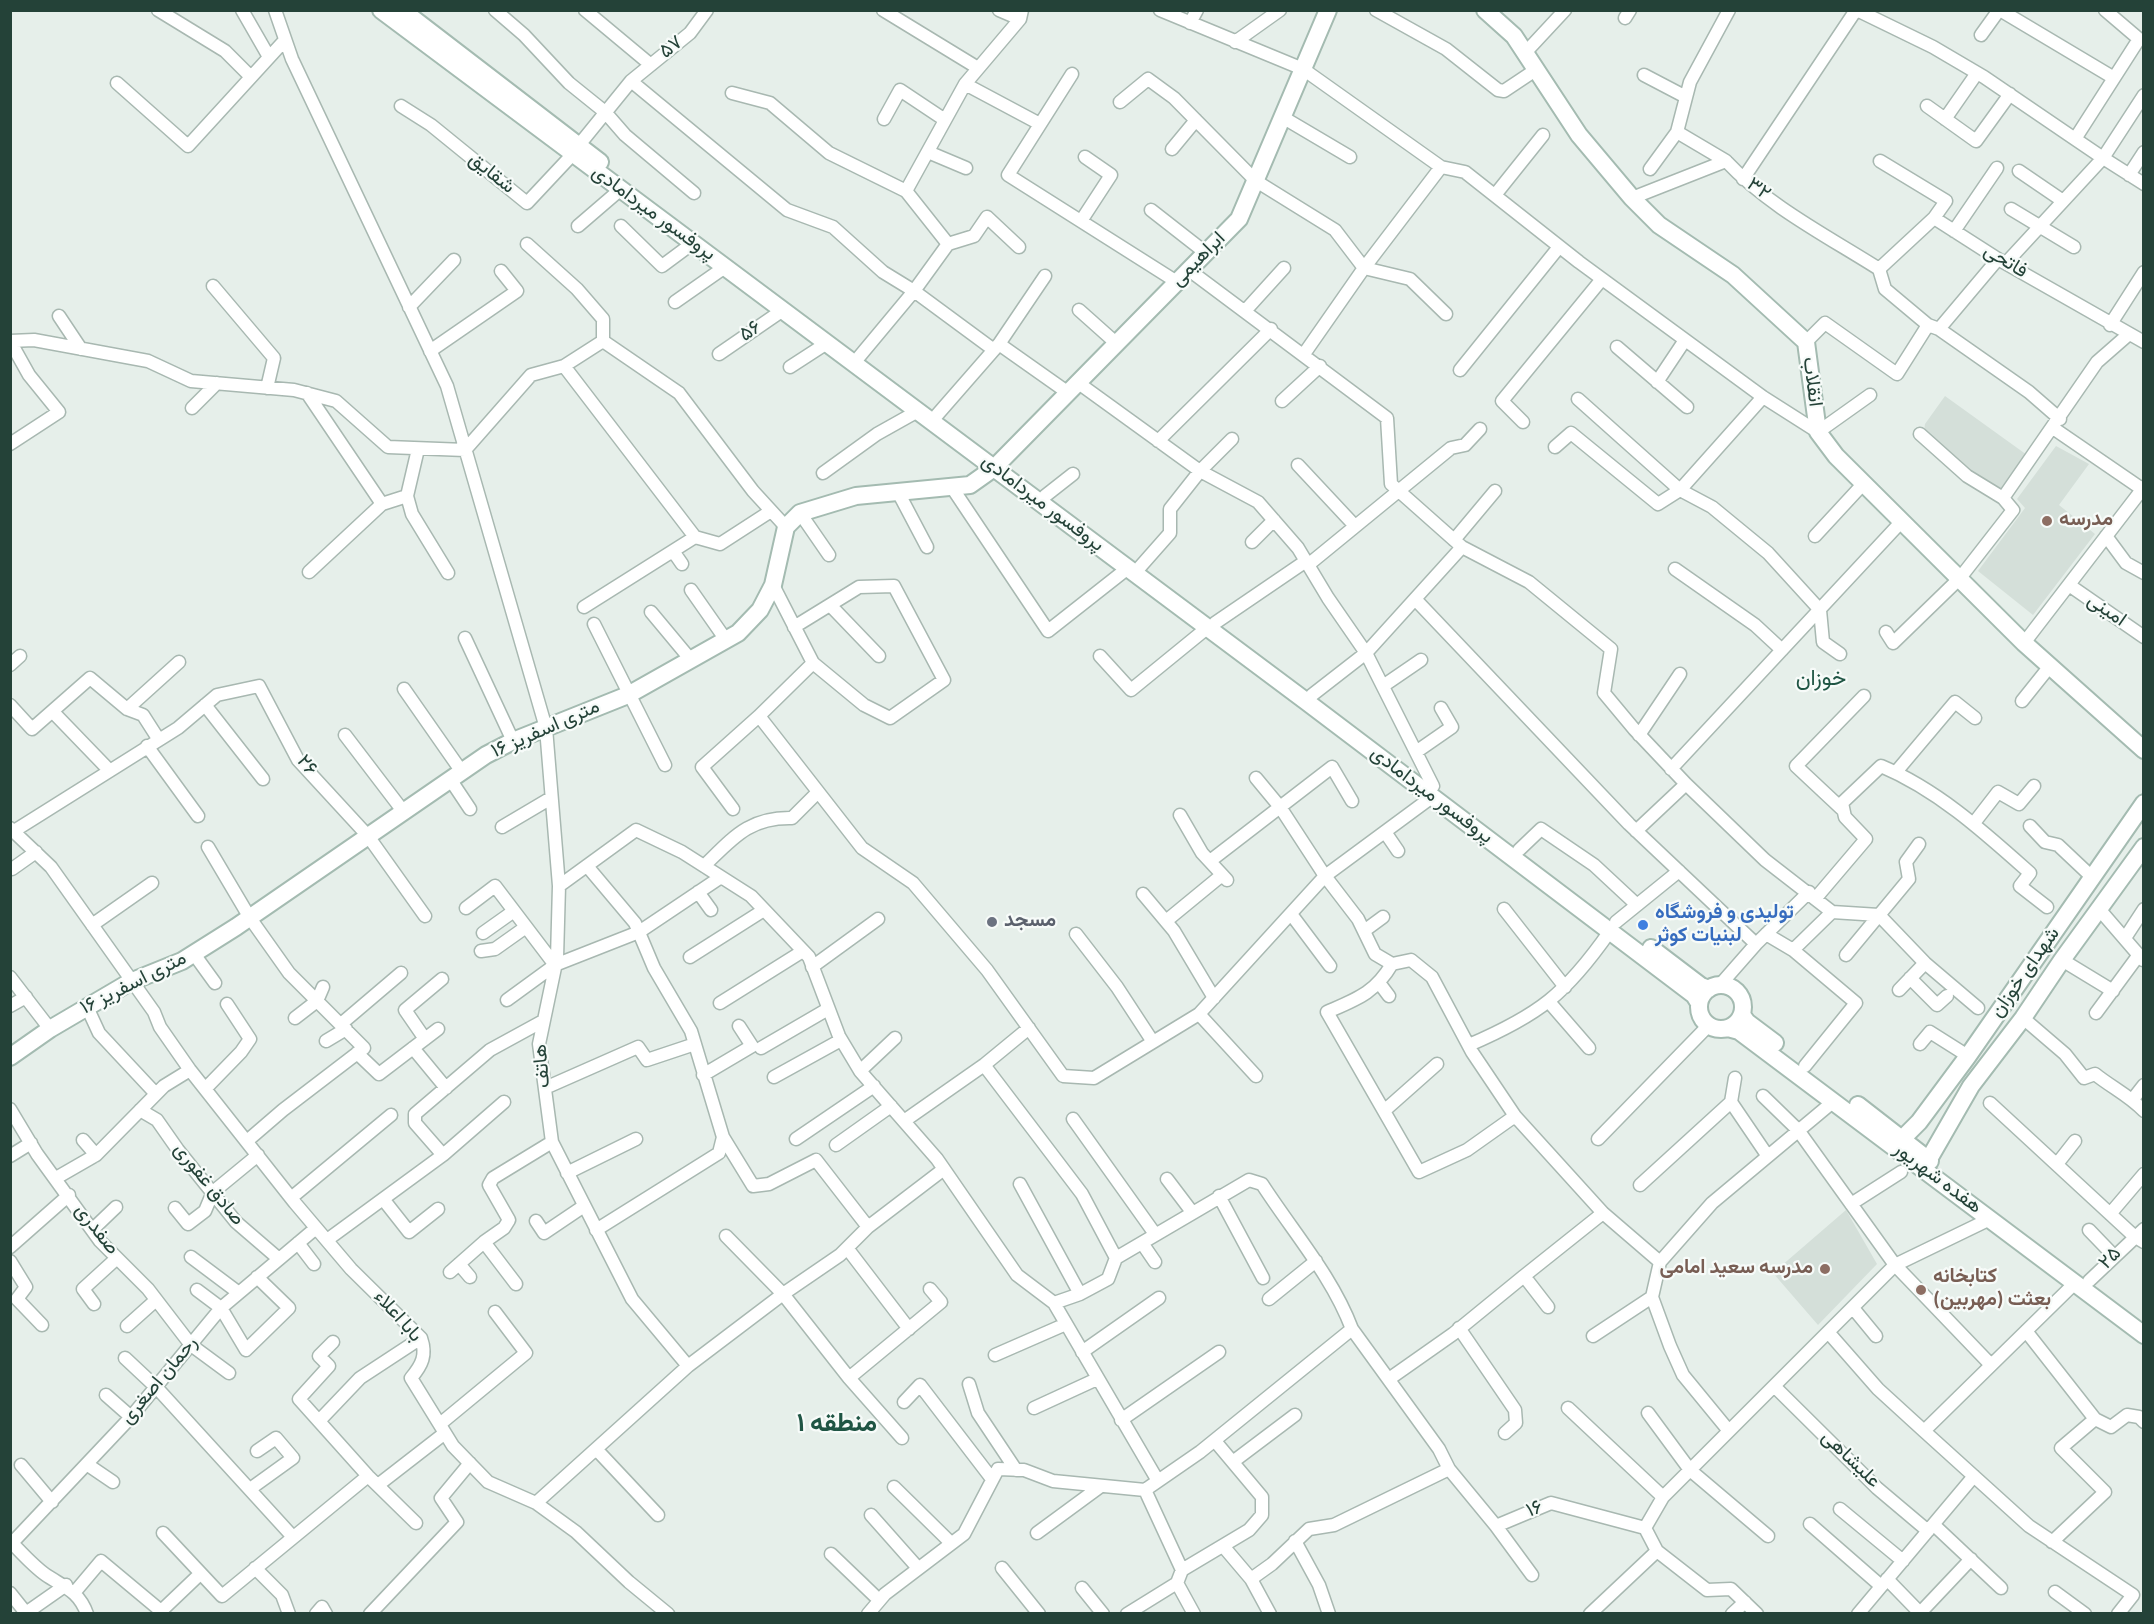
<!DOCTYPE html>
<meta charset="utf-8">
<style>
body{margin:0}
#map{position:relative;width:2154px;height:1624px;overflow:hidden;background:#e6efea;font-family:"Source Sans 3",sans-serif}
canvas{display:block}
.frame{position:absolute;inset:0;border:12px solid #244238;pointer-events:none}
</style>
<div id="map">
<canvas width="2154" height="1624"></canvas>
<div class="frame"></div>
</div>
<script>
const context = document.querySelector('canvas').getContext('2d');
context.lineJoin = 'round';
function fillPath(path, color) { context.fillStyle = color; context.fill(path, 'evenodd'); }
function strokePath(path, color, width, dash) { context.strokeStyle = color; context.lineWidth = width; context.lineCap = dash ? 'butt' : 'round'; context.setLineDash(dash || []); context.stroke(path); }
function drawText(font, color, halo, rows, align = 'center') {
  context.font = font + ' "Source Sans 3",Vazirmatn,sans-serif'; context.lineWidth = 4.5; context.setLineDash([]); context.textBaseline = 'middle'; context.strokeStyle = halo; context.fillStyle = color; for (const [text, x, y, turn = 0] of rows) {
    context.save(); context.translate(x, y); context.rotate((+turn || 0) * Math.PI / 180); context.textAlign = isNaN(turn) ? turn : align; if (halo) context.strokeText(text, 0, 0); context.fillText(text, 0, 0); context.restore();
  }
}
const built = new Path2D(`
 M 1945,396 L 2027,455 L 2001,488 L 1977,476 L 1924,431 L 1925,424 Z
 M 2056,446 L 2089,464 L 2059,505 L 2095,534 L 2033,615 L 1978,571 L 2025,508 L 2017,499 Z
 M 1846,1210 L 1877,1264 L 1818,1325 L 1773,1273 Z`);
const street = new Path2D(`
 M 158,10 L 225,51 L 251,77
 M 242,10 L 269,57
 M 275,10 L 292,59 L 447,386 L 546,728 L 559,886 L 557,958 L 539,1044 L 552,1142 L 632,1299 L 688,1366
 M 495,10 L 524,35 L 569,83 L 605,112 L 625,135 L 694,193
 M 585,10 L 651,65
 M 883,10 L 978,68
 M 999,10 L 1020,19
 M 1160,10 L 1303,69 L 1441,167 L 1465,172 L 1579,262 L 1763,397 L 1818,432 L 1870,395
 M 1376,10 L 1446,49 L 1498,90 L 1504,91 L 1534,71
 M 1857,10 L 1933,47 L 1984,77 L 2075,139
 M 2000,10 L 2114,78
 M 2105,10 L 2139,39 L 2075,139 L 2103,158 L 2144,95
 M 1625,18 L 1630,10
 M 1190,23 L 1197,10
 M 1981,35 L 1999,10
 M 1235,42 L 1280,10
 M 1525,53 L 1565,10
 M 1072,74 L 1008,175 L 1177,282
 M 1644,75 L 1686,97
 M 631,81 L 787,210 L 833,227 L 883,272 L 914,291 L 994,350
 M 117,83 L 188,146 L 285,40
 M 965,84 L 1040,124
 M 732,93 L 770,103 L 829,153 L 906,191 L 948,244 L 914,291 L 859,357
 M 1120,102 L 1148,79 L 1174,98 L 1256,181 L 1335,230 L 1364,268 L 1410,279 L 1446,314
 M 401,106 L 431,125 L 527,203 L 572,155
 M 1927,106 L 1976,141 L 2010,94
 M 1284,118 L 1350,157
 M 884,119 L 900,90 L 945,120
 M 1945,119 L 1977,73
 M 579,145 L 631,81 L 690,33 L 707,10
 M 1172,149 L 1196,120
 M 928,152 L 966,168
 M 1726,161 L 1677,132 L 1690,82 L 1729,10
 M 1880,161 L 1946,201 L 1934,218
 M 1650,169 L 1677,132
 M 2019,171 L 2063,201
 M 2129,175 L 2144,152
 M 1743,179 L 1856,10
 M 906,191 L 965,84 L 1020,19 L 1022,10
 M 1495,195 L 1543,135
 M 1632,198 L 1726,161 C 1768,206 1827,236 1879,269
 M 2011,209 L 2074,247
 M 1151,210 L 1206,253
 M 1081,221 L 1111,175 L 1085,157
 M 578,226 L 621,189
 M 621,226 L 662,266 L 693,243
 M 1954,231 L 1997,168
 M 527,244 L 577,289 L 603,319 L 603,341
 M 948,244 L 974,236 L 987,217 L 1019,247
 M 2006,263 L 2103,158 L 2144,184
 M 1879,269 L 1934,218 L 1998,259 L 2144,342
 M 1879,269 L 1885,289 L 1928,325
 M 1189,270 L 1387,418 L 1391,484 L 1462,547 L 1529,582 L 1611,649 L 1604,693 L 1634,729 L 1686,784 L 1765,860 L 1832,912 L 1879,915 L 1925,963 L 1978,1008
 M 213,286 L 274,358 L 267,388
 M 675,302 L 725,267
 M 409,307 L 454,260
 M 1079,310 L 1116,343
 M 1245,311 L 1284,268
 M 59,316 L 81,349
 M 2110,325 L 2144,272
 M 1939,329 L 2029,392 L 2060,419
 M 10,341 L 34,340 L 148,361 L 191,381 L 294,390 L 336,401 L 388,447 L 465,450 L 531,375 L 564,366
 M 10,341 L 29,375 L 59,412 L 10,444
 M 1806,342 L 1825,323 L 1897,374 L 1928,325 L 1939,329 L 1998,259
 M 999,344 L 1045,276
 M 1617,347 L 1687,407
 M 430,351 L 517,291 L 501,271
 M 719,354 L 783,310
 M 1304,354 L 1364,268 L 1441,167
 M 790,367 L 827,343
 M 1460,370 L 1559,247
 M 1077,382 L 1200,471 L 1170,509 L 1170,533 L 1140,567
 M 1657,382 L 1685,340
 M 307,393 L 382,504
 M 1578,399 L 1680,490 L 1763,397
 M 1282,401 L 1320,366
 M 192,408 L 217,383
 M 937,415 L 999,344 L 1067,392
 M 1523,422 L 1502,401 L 1602,279
 M 2053,428 L 2142,489
 M 1920,434 L 1967,476 L 2003,498
 M 1232,439 L 1200,471 L 1258,502 L 1298,548 L 1328,598 L 1366,653 L 1433,786
 M 1158,441 L 1271,329
 M 1555,447 L 1571,433 L 1658,504 L 1680,490 L 1712,507 L 1768,553 L 1820,610 L 1823,642 L 1840,654
 M 418,449 L 407,496 L 412,514 L 448,573
 M 1298,465 L 1355,526
 M 823,473 L 877,434 L 918,411
 M 951,486 L 1048,631 L 1128,568
 M 898,492 L 927,547
 M 1045,496 L 1073,474
 M 800,513 L 829,555
 M 1815,536 L 1864,483
 M 2106,536 L 2126,563 L 2144,573
 M 695,537 L 720,544 L 771,511
 M 1454,540 L 1495,491
 M 1252,542 L 1274,520
 M 673,551 L 682,564
 M 1308,565 L 1451,448 L 1465,445 L 1480,429
 M 1675,569 L 1755,625 L 1782,650
 M 309,572 L 382,504 L 407,496
 M 773,585 L 813,663 L 759,716 L 862,848 L 913,883 L 987,970 L 1063,1076 L 1094,1078 L 1199,1014 L 1325,876 L 1432,797
 M 2069,585 L 2144,637
 M 691,590 L 726,640
 M 1415,599 L 1629,824 L 1756,944 L 1809,892
 M 830,605 L 879,656
 M 584,607 L 695,537 L 564,366 L 603,341 L 679,393 L 753,491 L 786,527
 M 651,612 L 691,660
 M 1215,623 L 1306,561
 M 594,624 L 665,765
 M 794,627 L 859,587 L 894,586 L 944,680 L 890,718 L 864,705 L 813,663
 M 1886,632 L 1893,643 L 1960,578 L 2013,510 L 2003,498 L 2097,362 L 2129,334
 M 465,638 L 513,741
 M 2024,643 L 2144,487
 M 1100,656 L 1131,690 L 1207,628
 M 10,665 L 20,656
 M 1383,686 L 1421,660
 M 404,689 L 462,772
 M 1312,695 L 1366,653 L 1462,547
 M 2022,701 L 2050,666
 M 10,705 L 32,729 L 90,678 L 127,709 L 143,715 L 159,740
 M 205,705 L 263,779
 M 127,709 L 179,662
 M 53,712 L 109,770
 M 345,735 L 403,811
 M 1639,735 L 1680,674
 M 147,746 L 198,816
 M 1416,752 L 1452,727 L 1441,708
 M 1671,769 L 1902,521
 M 1896,772 L 1955,702 L 1975,718
 M 1256,778 L 1280,807 L 1325,876 L 1358,919 L 1375,954 L 1392,964 L 1411,960 L 1432,977 L 1472,1052 L 1515,1116 L 1603,1213 L 1660,1262
 M 450,779 L 470,809
 M 733,809 L 702,767 L 759,716
 M 1843,810 L 1796,766 L 1864,696
 M 1180,815 L 1202,853 L 1227,880
 M 1974,823 L 1998,792 L 2019,804 L 2034,786
 M 2030,826 L 2045,842 L 2058,845 L 2093,878
 M 502,827 L 551,798
 M 10,828 L 51,867 L 154,1012 L 160,1027 L 190,1070 L 295,1203 L 351,1269 L 421,1338 C 427,1355 422,1365 411,1378 L 453,1446 L 488,1482 L 536,1503 L 576,1532 L 629,1582 L 668,1614
 M 14,831 L 178,728 L 217,695 L 259,686 L 298,760 L 368,836 L 425,916
 M 1636,831 L 1686,784
 M 1385,832 L 1398,851
 M 208,847 L 250,918 L 289,973 L 364,1048 L 283,1110 L 247,1141
 M 1519,850 L 1541,829 L 1594,865 L 1637,905
 M 1210,861 L 1332,767 L 1352,801
 M 587,866 L 635,923 L 654,968 L 691,1031 L 723,1137 L 719,1153 L 596,1230
 M 704,866 C 733,838 749,817 792,818 L 818,792
 M 12,869 L 36,852
 M 559,886 L 636,830 L 682,852 L 751,896 L 809,957 L 839,1036 L 860,1071 L 937,1159 L 1017,1275 L 1054,1303 L 1158,1481
 M 698,892 L 711,910
 M 1143,894 L 1174,931 L 1214,998
 M 1815,899 L 1866,839 L 1845,817 L 1842,803 L 1881,766 C 1938,790 1984,832 2030,873 L 2020,886 L 2047,907
 M 466,908 L 495,886 L 555,965
 M 1504,909 L 1565,987
 M 2099,909 L 2143,960
 M 1291,914 L 1330,966
 M 1166,921 L 1222,875
 M 1616,922 L 1679,871
 M 92,925 L 152,883
 M 1364,931 L 1383,917
 M 483,933 L 514,911
 M 1076,934 L 1117,987 L 1153,1042
 M 1766,934 L 1793,950 L 1856,1003 L 1805,1066
 M 2125,938 L 2144,909
 M 1793,950 L 1832,912
 M 481,951 L 495,949 L 526,927
 M 194,954 L 215,983
 M 1846,955 L 1909,879 L 1906,862 L 1919,844
 M 690,957 L 764,910
 M 2062,960 L 2113,991
 M 1392,964 C 1375,993 1357,999 1327,1012 L 1419,1172 L 1467,1150 L 1515,1116
 M 812,967 L 878,919
 M 10,977 L 50,1029
 M 1910,978 L 1937,1005 L 1947,996
 M 1380,984 L 1389,996
 M 1720,985 L 1756,944
 M 1899,990 L 1925,963
 M 507,1000 L 555,965 L 639,932 L 721,877
 M 720,1003 L 803,951
 M 1550,1003 L 1589,1048
 M 10,1006 L 26,997
 M 87,1007 L 99,1033 L 156,1094
 M 2096,1013 L 2138,956
 M 1199,1014 L 1256,1076
 M 295,1018 L 317,1001 L 323,987
 M 2023,1018 L 2065,1054 L 2084,1078 L 2095,1074 C 2111,1087 2130,1096 2144,1111
 M 341,1024 L 401,973
 M 425,1039 L 405,1010 L 442,979
 M 326,1041 L 346,1029
 M 1920,1044 L 1930,1032 L 1968,1056
 M 1469,1045 C 1539,1015 1566,994 1610,931
 M 413,1048 L 446,1088
 M 761,1048 L 828,1009
 M 357,1053 L 379,1074 L 438,1029
 M 984,1065 L 1082,1194 L 1116,1258
 M 860,1071 L 895,1038
 M 703,1075 L 752,1046 L 739,1026
 M 774,1077 L 841,1040
 M 1735,1078 L 1731,1102 L 1767,1155
 M 206,1088 L 241,1052 L 250,1039 L 227,1004
 M 545,1088 L 638,1047 L 647,1060 L 695,1044
 M 1763,1096 L 1798,1130 L 1895,1265 L 1991,1365
 M 2133,1099 L 2144,1085
 M 1990,1103 L 2134,1236 L 2144,1242
 M 10,1109 L 37,1154 L 100,1241 L 148,1289 L 191,1345 L 229,1373
 M 140,1110 L 157,1120 L 178,1150 L 236,1222 L 279,1259
 M 1384,1111 L 1437,1064
 M 1073,1119 L 1155,1234
 M 904,1121 L 984,1065 L 1029,1028
 M 723,1137 L 753,1186 L 769,1184 L 816,1160 L 868,1227
 M 796,1139 L 874,1086
 M 1598,1139 L 1709,1025
 M 83,1140 L 96,1155
 M 836,1145 L 891,1106
 M 443,1155 L 415,1123 L 415,1114 L 490,1050 L 543,1021
 M 10,1156 L 31,1143
 M 2057,1164 L 2075,1141
 M 567,1173 L 636,1139
 M 56,1178 L 96,1155 L 164,1086 L 190,1070
 M 1167,1179 L 1192,1212
 M 1020,1184 L 1080,1294
 M 1640,1185 L 1731,1102
 M 1219,1196 L 1263,1278
 M 291,1198 L 391,1115
 M 383,1199 L 409,1232 L 438,1209
 M 1851,1204 L 1901,1172
 M 175,1208 L 188,1224 L 205,1211 L 213,1192 L 258,1155
 M 2110,1214 L 2144,1174
 M 536,1221 L 544,1233 L 584,1206
 M 92,1230 L 116,1207
 M 2089,1230 L 2114,1256
 M 726,1236 L 783,1294 L 849,1378 L 902,1438
 M 327,1240 L 443,1155 L 504,1102
 M 484,1242 L 516,1284
 M 298,1243 L 314,1264
 M 1142,1243 L 1155,1262
 M 10,1247 L 69,1195
 M 847,1248 L 909,1329
 M 191,1257 L 239,1293
 M 10,1261 L 26,1287 L 17,1299 L 42,1325
 M 459,1264 L 470,1277
 M 450,1272 L 484,1242 L 504,1228 L 509,1220 L 489,1185 L 493,1178 L 552,1142
 M 1524,1276 L 1603,1213
 M 2089,1281 L 2144,1229
 M 2075,1283 L 1924,1431 L 2029,1526 L 2133,1595 L 2118,1614
 M 197,1290 L 221,1308 L 246,1350 L 289,1308 L 257,1277
 M 1269,1299 L 1316,1261
 M 1054,1303 L 1080,1294 L 1108,1279 L 1116,1258 L 1249,1180 L 1262,1184 C 1293,1232 1332,1276 1352,1329
 M 94,1304 L 83,1289 L 117,1258
 M 1853,1308 L 1876,1336
 M 127,1326 L 156,1300
 M 1459,1328 L 1515,1410 L 1516,1423 L 1505,1433
 M 2026,1331 L 2095,1419 L 2111,1427 L 2127,1415 L 2139,1417 L 2144,1422
 M 1828,1332 L 1878,1389 L 1924,1431
 M 1593,1336 L 1652,1297
 M 333,1342 L 319,1356 L 329,1366 L 299,1399 L 368,1476 L 416,1523
 M 1082,1352 L 1159,1298
 M 995,1355 L 1066,1324
 M 125,1358 L 157,1388 L 293,1537
 M 849,1378 L 941,1302 L 930,1289
 M 1389,1379 L 1453,1334 L 1524,1276 L 1548,1307
 M 969,1384 L 978,1413 L 1016,1470
 M 1774,1386 L 1877,1488 L 1928,1531
 M 106,1395 L 131,1417
 M 904,1402 L 920,1385 L 992,1479
 M 1034,1408 L 1097,1379
 M 1568,1408 L 1663,1497
 M 1648,1413 L 1690,1470 L 1768,1536
 M 1121,1420 L 1219,1352
 M 319,1421 L 360,1378 L 421,1338
 M 440,1424 L 526,1353 L 495,1312
 M 1729,1431 L 1683,1375 L 1670,1346 L 1652,1297 L 1660,1262 L 1712,1203 L 1834,1101
 M 596,1449 L 658,1515
 M 1234,1461 L 1295,1415
 M 21,1465 L 52,1502
 M 88,1465 L 113,1482
 M 378,1485 L 445,1433
 M 894,1487 L 951,1543
 M 250,1489 L 293,1458 L 276,1438 L 257,1451
 M 1145,1490 L 1200,1452 L 1352,1329 L 1439,1449 L 1449,1469 L 1496,1526 L 1551,1503 L 1645,1528
 M 536,1503 L 688,1366 L 783,1294 L 840,1255 L 868,1227 L 944,1169
 M 1840,1509 L 1903,1561
 M 871,1515 L 918,1568
 M 1810,1524 L 1881,1586
 M 1934,1525 L 2001,1588
 M 1496,1526 L 1532,1575
 M 163,1533 L 222,1596 L 368,1476
 M 1037,1533 L 1101,1486
 M 10,1541 C 21,1552 33,1566 46,1575 C 64,1587 79,1591 87,1614
 M 1295,1541 L 1319,1585 L 1329,1614
 M 2052,1542 L 2105,1492 L 2061,1448 L 2095,1419
 M 12,1543 L 131,1417 L 221,1308 L 316,1228
 M 1223,1546 L 1251,1579
 M 1657,1551 L 1707,1590 L 1731,1589 L 1757,1614
 M 831,1554 L 879,1600
 M 255,1568 L 282,1595 L 289,1614
 M 1002,1568 L 1039,1614
 M 1182,1570 L 1249,1530 L 1262,1515 L 1262,1497 L 1215,1441
 M 1887,1579 L 1921,1614
 M 1082,1588 L 1103,1614
 M 2055,1592 L 2085,1614
 M 10,1593 L 26,1613 L 66,1585
 M 74,1593 L 101,1561 L 161,1611
 M 1920,1613 L 1971,1559
 M 158,1614 L 200,1574
 M 316,1614 L 322,1607 L 326,1614
 M 370,1614 L 457,1522 L 441,1498 L 470,1463
 M 868,1614 L 885,1594 L 964,1534 L 998,1469 L 1024,1470 L 1053,1481 L 1145,1490 L 1182,1570 L 1177,1583 L 1194,1614
 M 1127,1614 L 1177,1583
 M 1270,1614 L 1251,1579 L 1272,1564 L 1309,1529 L 1334,1525 L 1449,1469
 M 1590,1614 L 1657,1551 L 1645,1528 L 1663,1497 L 1895,1265 L 1990,1219
 M 1732,1614 L 1745,1602
 M 1858,1614 L 1974,1476`);
const secondary = new Path2D(`
 M 381,10 L 1307,702 L 1694,995 L 1699,1003
 M 402,10 L 600,162
 M 1485,10 L 1514,36 L 1579,135 L 1632,198 L 1659,225 L 1733,275 L 1806,342 L 1818,432 L 1836,456 L 2024,643 L 2144,750
 M 1651,948 L 1701,986 L 1709,989
 M1699 1007a22 22 0 1 1 44 0a22 22 0 1 1-44 0Z
 M 1742,1015 L 1747,1022 L 1775,1043
 M 1728,1028 L 1739,1031 L 2144,1335
 M 10,1057 L 50,1029 L 130,982 L 182,961 L 236,927 L 486,755 L 513,741 L 628,695 L 738,633 L 760,610 L 773,585 L 786,527 L 800,513 L 856,496 L 970,485 L 994,468 L 1239,219 L 1328,10
 M 1858,1105 L 1930,1161
 M 1903,1138 L 1919,1122 L 1968,1056 L 2144,803
 M 1929,1159 L 1971,1086 L 2023,1018 L 2062,960 L 2144,847`);
const markers = [
 [2047,521,6,"#8d6e63"],
 [992,922,6,"#6b7280"],
 [1643,925,6,"#3f7fe0"],
 [1825,1269,6,"#8d6e63"],
 [1921,1290,6,"#8d6e63"]
];
const streetNames = [
 ["۵۷",672,48,-39],
 ["شقایق",491,174,39],
 ["۳۲",1758,190,36],
 ["پروفسور میردامادی",653,214,36],
 ["ابراهیمی",1199,260,-45],
 ["فاتحی",2005,262,31],
 ["۵۶",751,332,-35],
 ["انقلاب",1811,382,83],
 ["پروفسور میردامادی",1042,504,37],
 ["امینی",2106,611,35],
 ["۱۶ متری اسفریز",546,730,-24],
 ["۲۶",306,766,51],
 ["پروفسور میردامادی",1431,796,37],
 ["شهدای خوزان",2026,973,-55],
 ["۱۶ متری اسفریز",134,984,-27],
 ["هاتف",543,1066,-95],
 ["هفده شهریور",1937,1179,37],
 ["صادق غفوری",208,1185,51],
 ["صفدری",96,1230,52],
 ["۲۵",2111,1259,-45],
 ["بابا اعلاء",397,1317,48],
 ["رحمان اصغری",160,1381,-50],
 ["علیشاهی",1850,1460,44],
 ["۱۶",1535,1510,-23]
];
const educationNames = [
 ["مدرسه",2059,521],
 ["مدرسه سعید امامی",1813,1269,"right"],
 ["کتابخانه",1933,1278],
 ["بعثت (مهربین)",1933,1301]
];
const shopNames = [
 ["تولیدی و فروشگاه",1655,914],
 ["لبنیات کوثر",1655,937]
];
const worshipNames = [
 ["مسجد",1004,922]
];
const quarterNames = [
 ["خوزان",1821,680]
];
const districtNames = [
 ["منطقه ۱",837,1425]
];
fillPath(built, '#d4dfd9');
strokePath(street, '#a8b8b1', 15);
strokePath(secondary, '#a4bbb1', 20);
strokePath(street, '#fff', 12);
strokePath(secondary, '#fff', 16);
for (const [x, y, r, color] of markers) { const dot = new Path2D(); dot.arc(x, y, r, 0, 2 * Math.PI); context.fillStyle = color; context.fill(dot); strokePath(dot, '#f7fbf9', 2); }
drawText('20px', '#244238', '#f7fbf9', streetNames);
drawText('bold 20px', '#785e54', '#f7fbf9', educationNames, 'left');
drawText('bold 20px', '#366cbe', '#f7fbf9', shopNames, 'left');
drawText('bold 20px', '#5b616d', '#f7fbf9', worshipNames, 'left');
drawText('22px', '#1f5544', '#f7fbf9', quarterNames);
drawText('bold 26px', '#1f5544', '#f7fbf9', districtNames);
</script>
